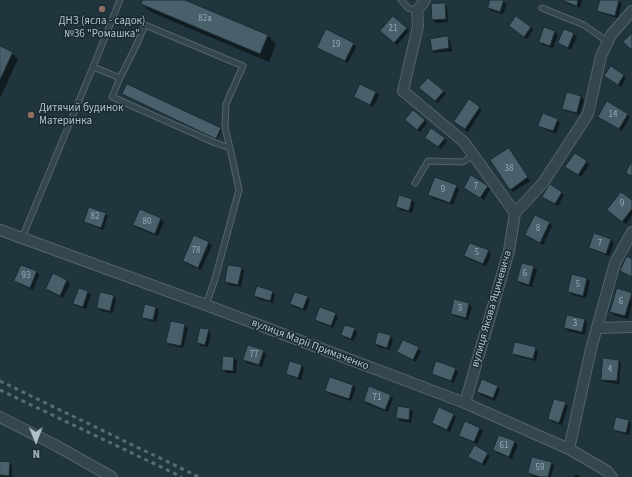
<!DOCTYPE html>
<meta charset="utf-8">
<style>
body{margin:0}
#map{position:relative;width:632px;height:477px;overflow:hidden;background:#20353e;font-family:"Source Sans 3",sans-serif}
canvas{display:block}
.north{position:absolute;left:16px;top:421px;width:40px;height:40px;-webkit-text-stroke:3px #1a2b33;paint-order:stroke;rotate:179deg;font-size:11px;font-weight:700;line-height:16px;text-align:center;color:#b0c1ca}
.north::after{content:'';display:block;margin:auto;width:14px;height:18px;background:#b0c1ca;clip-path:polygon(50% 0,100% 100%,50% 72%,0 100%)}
</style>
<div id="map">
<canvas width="632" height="477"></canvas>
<div class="north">N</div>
</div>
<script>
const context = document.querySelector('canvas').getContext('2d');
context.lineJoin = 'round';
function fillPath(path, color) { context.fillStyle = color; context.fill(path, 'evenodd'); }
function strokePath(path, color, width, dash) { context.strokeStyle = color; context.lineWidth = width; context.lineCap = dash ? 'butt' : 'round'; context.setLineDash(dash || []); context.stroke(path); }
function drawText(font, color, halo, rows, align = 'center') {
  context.font = font + ' "Source Sans 3",sans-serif'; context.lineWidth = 3; context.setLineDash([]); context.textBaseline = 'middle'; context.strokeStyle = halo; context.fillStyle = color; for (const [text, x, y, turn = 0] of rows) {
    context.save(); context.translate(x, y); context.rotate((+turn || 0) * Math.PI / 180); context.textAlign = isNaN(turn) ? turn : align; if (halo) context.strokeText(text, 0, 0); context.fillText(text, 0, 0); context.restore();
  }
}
const shadow = new Path2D(`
 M 144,0 L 182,0 L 268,36 L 276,44 L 269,62 L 151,12 L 142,4 Z
 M 491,0 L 500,0 L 507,4 L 503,14 L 491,11 L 489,8 Z
 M 562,0 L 582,0 L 580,8 L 565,3 Z
 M 601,0 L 617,0 L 622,3 L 618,18 L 601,13 L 598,10 Z
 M 444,4 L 447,7 L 448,22 L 436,23 L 433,20 Z
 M 531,27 L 533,30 L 527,39 L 513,29 Z
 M 406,29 L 409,31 L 397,45 L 384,34 Z
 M 565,30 L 574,34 L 577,37 L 571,50 L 561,45 L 559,43 Z
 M 327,31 L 354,44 L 356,47 L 348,63 L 321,50 L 319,47 Z
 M 555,32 L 558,35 L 553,48 L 543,45 L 540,42 Z
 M 447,38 L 450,40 L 452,51 L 435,53 L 432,51 Z
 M 0,48 L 12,53 L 18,59 L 1,96 L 0,96 Z
 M 605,76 L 624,76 L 626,78 L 621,87 Z
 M 127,85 L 221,129 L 222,130 L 217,139 L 124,95 L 123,94 Z
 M 360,85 L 376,93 L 379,95 L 373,107 L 358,99 L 355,96 Z
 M 423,91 L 443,91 L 446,94 L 438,103 Z
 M 568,93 L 581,97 L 584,100 L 579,115 L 566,111 L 563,108 Z
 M 469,101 L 482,110 L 468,132 L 455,122 Z
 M 627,114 L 630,117 L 622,131 L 599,117 Z
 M 425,120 L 427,123 L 420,132 L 409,123 Z
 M 557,120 L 560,123 L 556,134 L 542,128 L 539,126 Z
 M 426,138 L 444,138 L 447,141 L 441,149 Z
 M 511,152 L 530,181 L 513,192 L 511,189 Z
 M 575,154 L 589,165 L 581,177 L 569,169 Z
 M 456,186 L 459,189 L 453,205 L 432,198 L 430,195 Z
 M 488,187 L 490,189 L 484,200 L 468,190 Z
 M 561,192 L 564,195 L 558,206 L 544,197 Z
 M 400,197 L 412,200 L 415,203 L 412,213 L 400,210 L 397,207 Z
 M 632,201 L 632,215 L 626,224 L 611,213 Z
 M 140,211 L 161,219 L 164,222 L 158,236 L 137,228 L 134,225 Z
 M 105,214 L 108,216 L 103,230 L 88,224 L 85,222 Z
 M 535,216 L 550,223 L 552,226 L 543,245 L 529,238 L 526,235 Z
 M 594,235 L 611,240 L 614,243 L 609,256 L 593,250 L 590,248 Z
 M 195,236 L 209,243 L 212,245 L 201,270 L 187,264 L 184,261 Z
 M 488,251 L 491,254 L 486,266 L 468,259 L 466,256 Z
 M 534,267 L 537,270 L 532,287 L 521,284 L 518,281 Z
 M 242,268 L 244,271 L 241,287 L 229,285 L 226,282 Z
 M 37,272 L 39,275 L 33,290 L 18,283 L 16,281 Z
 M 54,275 L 67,281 L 70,284 L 63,298 L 50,292 L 47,289 Z
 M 587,279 L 590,281 L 586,298 L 572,295 L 569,292 Z
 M 79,289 L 88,292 L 91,295 L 86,309 L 77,306 L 74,304 Z
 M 272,292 L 275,295 L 273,303 L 258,299 L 255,296 Z
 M 631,294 L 632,304 L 628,319 L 614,315 L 611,312 Z
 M 113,296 L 116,299 L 113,313 L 101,311 L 98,308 Z
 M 307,297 L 310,300 L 306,311 L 294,307 L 292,304 Z
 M 469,304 L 472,307 L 468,320 L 454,316 L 452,314 Z
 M 156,307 L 159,310 L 156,322 L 146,320 L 143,317 Z
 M 335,314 L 338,317 L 333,328 L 319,322 L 317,320 Z
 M 585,320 L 587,323 L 585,335 L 568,331 L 565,328 Z
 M 185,325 L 188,328 L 183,348 L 170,345 L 167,342 Z
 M 354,329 L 357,332 L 354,341 L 345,338 L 342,335 Z
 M 208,330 L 211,333 L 208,347 L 201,346 L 198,343 Z
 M 390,336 L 393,339 L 390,350 L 378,347 L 376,344 Z
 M 418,348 L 421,351 L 416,362 L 401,354 L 398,351 Z
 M 535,348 L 538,351 L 536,361 L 516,356 L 513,353 Z
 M 263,351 L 266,354 L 262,367 L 247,363 L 245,360 Z
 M 234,358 L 237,361 L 236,373 L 226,373 L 223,370 Z
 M 618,361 L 621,363 L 619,384 L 605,382 L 602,380 Z
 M 302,365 L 304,368 L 301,380 L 290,376 L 287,374 Z
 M 455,369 L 458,372 L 454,383 L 436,376 L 433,373 Z
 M 331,378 L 353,386 L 356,388 L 351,401 L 329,394 L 327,391 Z
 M 497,387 L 500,389 L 495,401 L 481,395 L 478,392 Z
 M 390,396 L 393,398 L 388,412 L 367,404 L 365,401 Z
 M 565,403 L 568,406 L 562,425 L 552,422 L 549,419 Z
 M 399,407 L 410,409 L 413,412 L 411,423 L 400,421 L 397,418 Z
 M 454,415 L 456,417 L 450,432 L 436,426 L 433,423 Z
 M 629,421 L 631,424 L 629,435 L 617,432 L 614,429 Z
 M 466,423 L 480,428 L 483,431 L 477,444 L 463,438 L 461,435 Z
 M 500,436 L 515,442 L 518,445 L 512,459 L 497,453 L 494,450 Z
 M 475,447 L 490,456 L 485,466 L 469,456 Z
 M 0,462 L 9,463 L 12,466 L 12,477 L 0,477 Z
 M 552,463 L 554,466 L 551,477 L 535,477 L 532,476 L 529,473 Z
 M 576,474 L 581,477 L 574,477 Z`);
const building = new Path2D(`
 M 143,0 L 185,0 L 268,35 L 260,54 L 141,4 Z
 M 490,0 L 504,0 L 500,12 L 488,8 Z
 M 561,0 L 578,0 L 577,6 Z
 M 600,0 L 619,0 L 615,16 L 597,11 Z
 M 445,3 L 446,19 L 432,20 L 431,4 Z
 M 393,16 L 407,28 L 394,43 L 380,31 Z
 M 516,16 L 531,27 L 524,37 L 509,26 Z
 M 544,27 L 555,31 L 550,46 L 539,42 Z
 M 326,29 L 354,43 L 345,61 L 317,48 Z
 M 564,29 L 574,33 L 568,48 L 558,43 Z
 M 632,33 L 632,50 L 623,42 Z
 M 448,36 L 449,48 L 432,51 L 430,39 Z
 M 0,46 L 13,52 L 0,80 Z
 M 611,66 L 624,75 L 618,85 L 604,76 Z
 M 428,78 L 444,91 L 435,101 L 419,88 Z
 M 127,84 L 221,128 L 216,139 L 122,94 Z
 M 360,84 L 376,92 L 370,105 L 354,97 Z
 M 567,92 L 581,96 L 577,113 L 562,109 Z
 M 469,99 L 480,107 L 465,129 L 454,122 Z
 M 607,101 L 628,114 L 619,129 L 598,117 Z
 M 413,110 L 425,120 L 417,130 L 405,120 Z
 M 543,113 L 558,119 L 553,131 L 538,126 Z
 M 431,128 L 445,138 L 438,147 L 425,138 Z
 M 509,148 L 528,177 L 510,190 L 490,160 Z
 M 575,153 L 587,161 L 578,175 L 565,167 Z
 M 632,161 L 632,176 L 626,173 Z
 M 471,175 L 488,186 L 480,198 L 464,188 Z
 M 435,177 L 457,185 L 450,203 L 428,195 Z
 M 550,184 L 562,192 L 555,204 L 542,197 Z
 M 621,192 L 632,200 L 632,209 L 622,222 L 607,210 Z
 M 399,195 L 412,199 L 409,211 L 396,207 Z
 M 89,207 L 106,213 L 101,228 L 84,222 Z
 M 140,209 L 161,218 L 155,234 L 133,225 Z
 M 535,215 L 550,222 L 540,243 L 525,235 Z
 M 594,233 L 611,239 L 606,254 L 589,248 Z
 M 194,235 L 209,242 L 198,268 L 183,261 Z
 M 470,243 L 489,250 L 483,264 L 464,256 Z
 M 627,256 L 632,259 L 632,277 L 620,271 Z
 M 522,263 L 534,266 L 529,285 L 517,281 Z
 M 21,265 L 37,271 L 30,288 L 14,281 Z
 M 228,265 L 242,267 L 238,285 L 225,282 Z
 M 53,273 L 67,280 L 60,296 L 46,289 Z
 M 572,274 L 587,278 L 583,296 L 568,292 Z
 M 257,286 L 273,291 L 270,301 L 254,296 Z
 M 79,288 L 88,291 L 83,307 L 73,304 Z
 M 617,288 L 632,293 L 625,316 L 610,312 Z
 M 100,292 L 114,295 L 110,311 L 97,308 Z
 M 295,292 L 308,296 L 303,309 L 290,304 Z
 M 454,299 L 469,303 L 466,318 L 451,314 Z
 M 145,304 L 156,307 L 153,320 L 142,318 Z
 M 320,307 L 336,313 L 331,326 L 315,320 Z
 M 567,315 L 585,319 L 582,332 L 564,328 Z
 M 171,321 L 185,324 L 181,346 L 166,343 Z
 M 345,325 L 355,328 L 351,339 L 341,335 Z
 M 200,328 L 209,329 L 205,345 L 197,343 Z
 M 378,332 L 391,335 L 387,348 L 375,344 Z
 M 403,340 L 419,347 L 413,360 L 397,352 Z
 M 515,342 L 536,347 L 533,359 L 512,354 Z
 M 248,345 L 264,350 L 259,365 L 243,360 Z
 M 223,356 L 234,357 L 233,371 L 222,370 Z
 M 603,358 L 619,360 L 617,381 L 601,380 Z
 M 290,361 L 302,365 L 298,378 L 286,374 Z
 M 436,361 L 456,368 L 451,381 L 432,374 Z
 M 330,377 L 353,385 L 349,399 L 325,391 Z
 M 482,379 L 498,386 L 493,398 L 477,392 Z
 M 369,386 L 391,395 L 385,410 L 364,401 Z
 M 554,399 L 566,402 L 559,423 L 548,419 Z
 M 398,406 L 410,408 L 409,420 L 396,418 Z
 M 439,407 L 454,414 L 447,430 L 432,423 Z
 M 616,417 L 629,420 L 626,433 L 613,430 Z
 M 465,421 L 480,428 L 474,442 L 459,436 Z
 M 499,435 L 515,441 L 509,457 L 493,450 Z
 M 475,445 L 488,453 L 482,464 L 468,457 Z
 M 532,457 L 552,462 L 548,477 L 540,477 L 528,473 Z
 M 0,461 L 10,462 L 9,476 L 0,475 Z`);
const lane = new Path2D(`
 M 401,0 L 408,8 L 417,11
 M 542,8 L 584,25 L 608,42
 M 93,67 L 120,78 L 135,48 L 145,25 L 243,66 L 226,104 L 225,128 L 230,148 L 239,190 L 215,279 L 206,305
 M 120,78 L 112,97 L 213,142 L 230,148
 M 415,183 L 428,161 L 463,162 L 473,155
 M 22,238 L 93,67 L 120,0`);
const street = new Path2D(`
 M 425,0 L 417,11 L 418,26 L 403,91 L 464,142 L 515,213
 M 0,230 L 206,305 L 465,403 L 569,449 L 607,471 L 612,477
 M 598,328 L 632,327
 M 465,403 L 509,251 L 515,213 L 543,183 L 588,114 L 601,56 L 611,35 L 632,11
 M 0,417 L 55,445 L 112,477
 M 569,449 L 591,349 L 615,263 L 632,232`);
const rail = new Path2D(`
 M 0,381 L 199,477
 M 0,390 L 182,477`);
const markers = [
 [102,9,4,"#8d6e63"],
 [31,115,4,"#8d6e63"]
];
const numberNames = [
 ["82а",205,19],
 ["21",393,29],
 ["19",336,45],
 ["14",613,115],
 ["38",509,169],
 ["7",476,187],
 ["9",443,190],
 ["9",622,204],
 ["82",95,217],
 ["80",147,222],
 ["8",538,229],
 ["7",600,244],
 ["78",196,251],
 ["5",477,253],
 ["6",525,274],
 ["93",26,276],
 ["5",578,285],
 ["6",621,302],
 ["3",460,309],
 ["3",575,324],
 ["77",254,355],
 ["4",610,370],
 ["71",377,398],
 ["61",504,446],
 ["59",540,468]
];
const poiNames = [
 ["ДНЗ (ясла - садок)",102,22],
 ["№36 \"Ромашка\"",102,35],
 ["Дитячий будинок",39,109,"left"],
 ["Материнка",39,122,"left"]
];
const streetNames = [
 ["вулиця Якова Яциневича",492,309,-74],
 ["вулиця Марії Примаченко",310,345,21]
];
fillPath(shadow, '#0007');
fillPath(building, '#49606a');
strokePath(building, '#1c2d35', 1);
strokePath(lane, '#53646c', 7);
strokePath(street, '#53646c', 12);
strokePath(lane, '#34464e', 5);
strokePath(street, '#34464e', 10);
strokePath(rail, '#566c76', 3, [4, 4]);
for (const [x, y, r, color] of markers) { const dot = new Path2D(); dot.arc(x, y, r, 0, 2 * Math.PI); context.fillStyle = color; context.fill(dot); strokePath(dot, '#1a2b33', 1.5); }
drawText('9px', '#96a9b2', null, numberNames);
drawText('11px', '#b0c1ca', '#1a2b33', poiNames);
drawText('11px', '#b0c1ca', '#1a2b33', streetNames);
</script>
